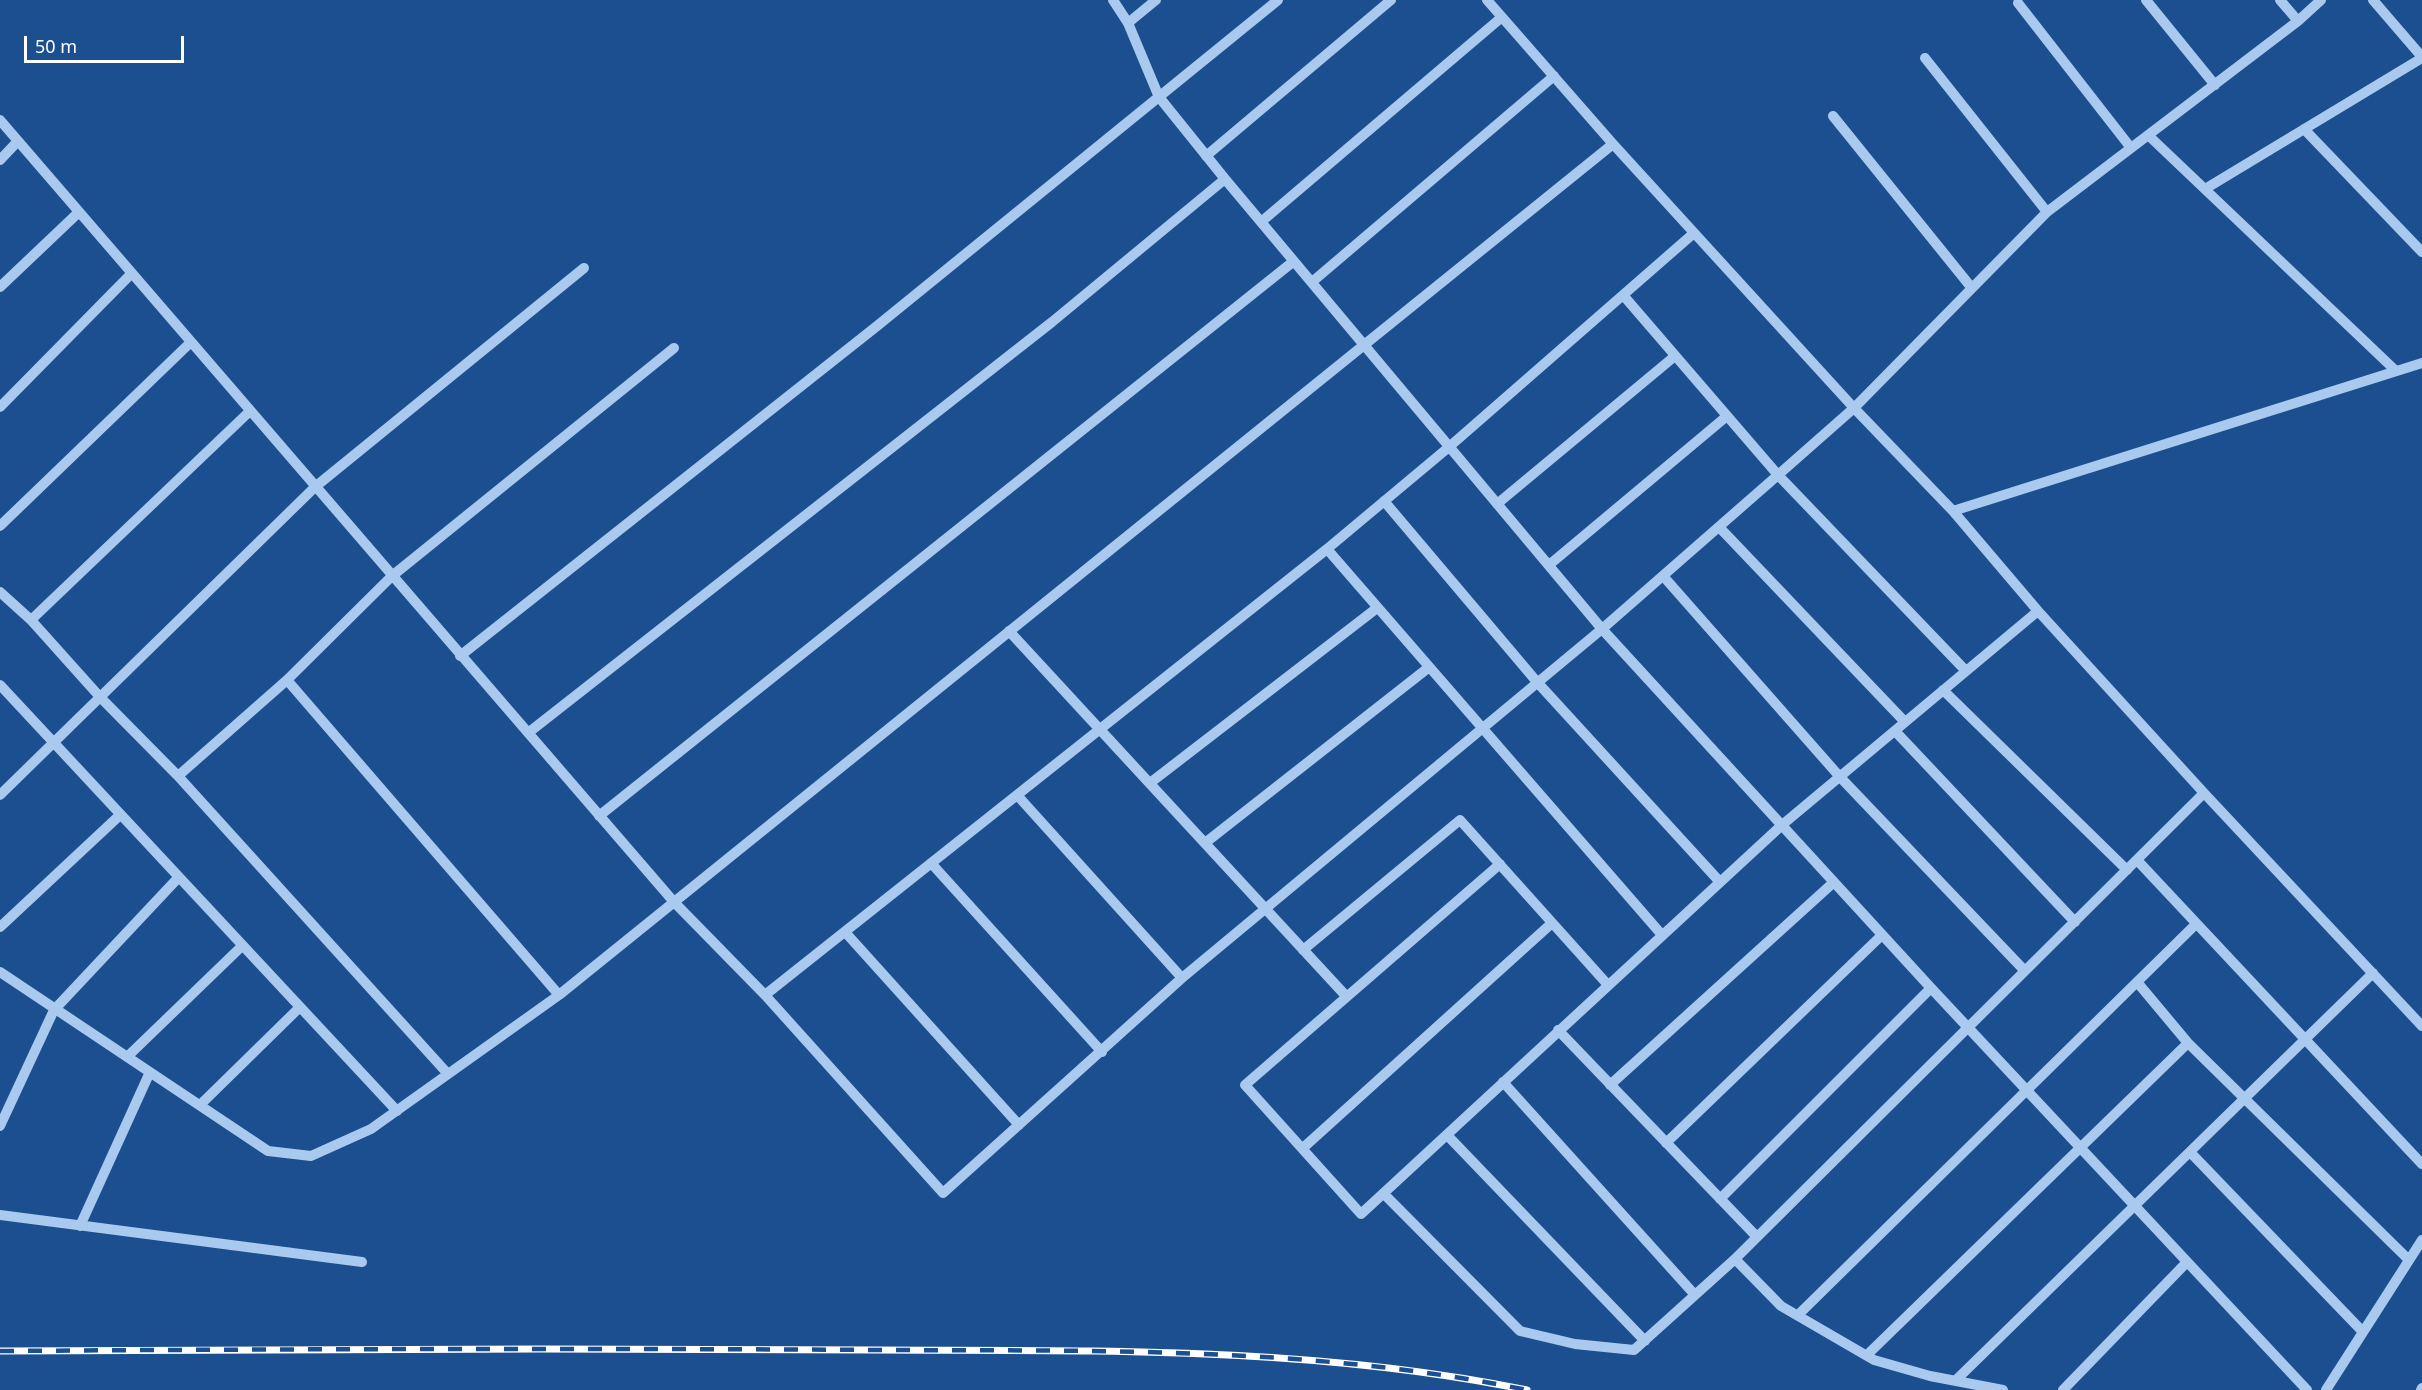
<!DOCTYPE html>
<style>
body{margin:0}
#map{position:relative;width:2422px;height:1390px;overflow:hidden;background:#1b4f8f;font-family:"Noto Sans",sans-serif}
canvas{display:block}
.scale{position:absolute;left:24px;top:36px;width:160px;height:27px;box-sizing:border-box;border:3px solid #fff;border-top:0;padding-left:8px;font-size:18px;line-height:21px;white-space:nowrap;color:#fff;-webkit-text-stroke:4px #1b4f8f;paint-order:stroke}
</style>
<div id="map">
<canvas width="2422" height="1390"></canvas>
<div class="scale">50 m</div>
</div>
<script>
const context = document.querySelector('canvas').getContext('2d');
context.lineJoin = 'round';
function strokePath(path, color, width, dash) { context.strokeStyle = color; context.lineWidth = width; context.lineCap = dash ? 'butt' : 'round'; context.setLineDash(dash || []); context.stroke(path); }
const minor = new Path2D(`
 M 1113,0 L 1128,23 L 1159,97 L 1225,179 L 1602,629 L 1931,988 L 2307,1390
 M 1487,0 L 1613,144 L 1854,408 L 1953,511 L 2038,611 L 2204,793 L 2422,1026
 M 2146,0 L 2215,85
 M 2280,0 L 2298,21
 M 2373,0 L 2422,57
 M 2018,3 L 2131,148
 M 1128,23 L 1156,0
 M 1925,58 L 2047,212
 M 1833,116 L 1971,287
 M 0,120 L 674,902 L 765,995 L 943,1193 L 1182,978 L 1602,629 L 1778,475 L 1854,408 L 2047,212 L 2298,21 L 2321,0
 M 2304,129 L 2422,252
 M 2148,135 L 2396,371
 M 1206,156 L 1391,0
 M 0,160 L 18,141
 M 2205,189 L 2422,58
 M 1261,222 L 1502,17
 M 1312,282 L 1554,76
 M 0,287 L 79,212
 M 1623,295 L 1778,475 L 1966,671
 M 0,407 L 132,273
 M 1384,501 L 1537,682 L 1720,882
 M 1497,504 L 1675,356
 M 1953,511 L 2422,363
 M 0,526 L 191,342
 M 1720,528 L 1905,722
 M 1327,549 L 1662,935
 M 1549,565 L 1727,416
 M 1664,577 L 1840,777 L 2025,971
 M 0,592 L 31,620 L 100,697 L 178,776 L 448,1074
 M 31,620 L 250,411
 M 1009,631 L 1346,996
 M 460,656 L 877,326 L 1278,0
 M 287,680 L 559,995
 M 0,685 L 397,1111
 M 1943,690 L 2127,870
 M 1895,731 L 2075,922
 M 528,733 L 1052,322 L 1225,179
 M 178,776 L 287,680 L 392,576 L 674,348
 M 1150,783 L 1377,608
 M 0,795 L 315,487 L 584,268
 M 1017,795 L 1182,978
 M 599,816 L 1294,261
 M 1205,843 L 1428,668
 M 2137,860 L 2422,1164
 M 931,863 L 1102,1052
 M 1500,864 L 1245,1085 L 1361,1214 L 1782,825 L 2038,611
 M 0,927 L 120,815
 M 845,932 L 1019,1125
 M 1303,950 L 1460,820 L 1608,985
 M 0,972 L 268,1151 L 311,1156 L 371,1129 L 559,995 L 1613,144
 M 2137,982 L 2188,1043 L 2409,1260
 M 765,995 L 1327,549 L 1449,447 L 1694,233
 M 1558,1030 L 1757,1237
 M 127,1057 L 242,946
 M 1503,1082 L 1695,1295
 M 1610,1085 L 1834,882
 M 200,1105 L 299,1008
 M 0,1126 L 54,1010 L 178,878
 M 1447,1135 L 1645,1341
 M 1666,1143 L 1882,935
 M 1303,1148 L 1552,923
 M 2190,1152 L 2363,1332
 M 1384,1194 L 1520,1331 L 1575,1344 L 1634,1350 L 1735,1259 L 2204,793
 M 1720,1199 L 1931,988
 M 0,1215 L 362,1262
 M 80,1226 L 150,1072
 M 1735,1259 L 1781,1306 L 1874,1360 L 1930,1376 L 2003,1390
 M 1798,1315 L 2196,924
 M 1867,1355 L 2188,1043
 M 1956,1380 L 2373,973
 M 2063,1390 L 2187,1262
 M 2326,1390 L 2422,1240
 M 2421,1390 L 2422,1388`);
const rail = new Path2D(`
 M 0,1351 C 292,1349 584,1348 876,1350 C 1094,1351 1312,1346 1527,1390`);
strokePath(minor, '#a9c9ee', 10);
strokePath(rail, '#fff', 7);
strokePath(rail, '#1b4f8f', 4.5, [14]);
</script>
